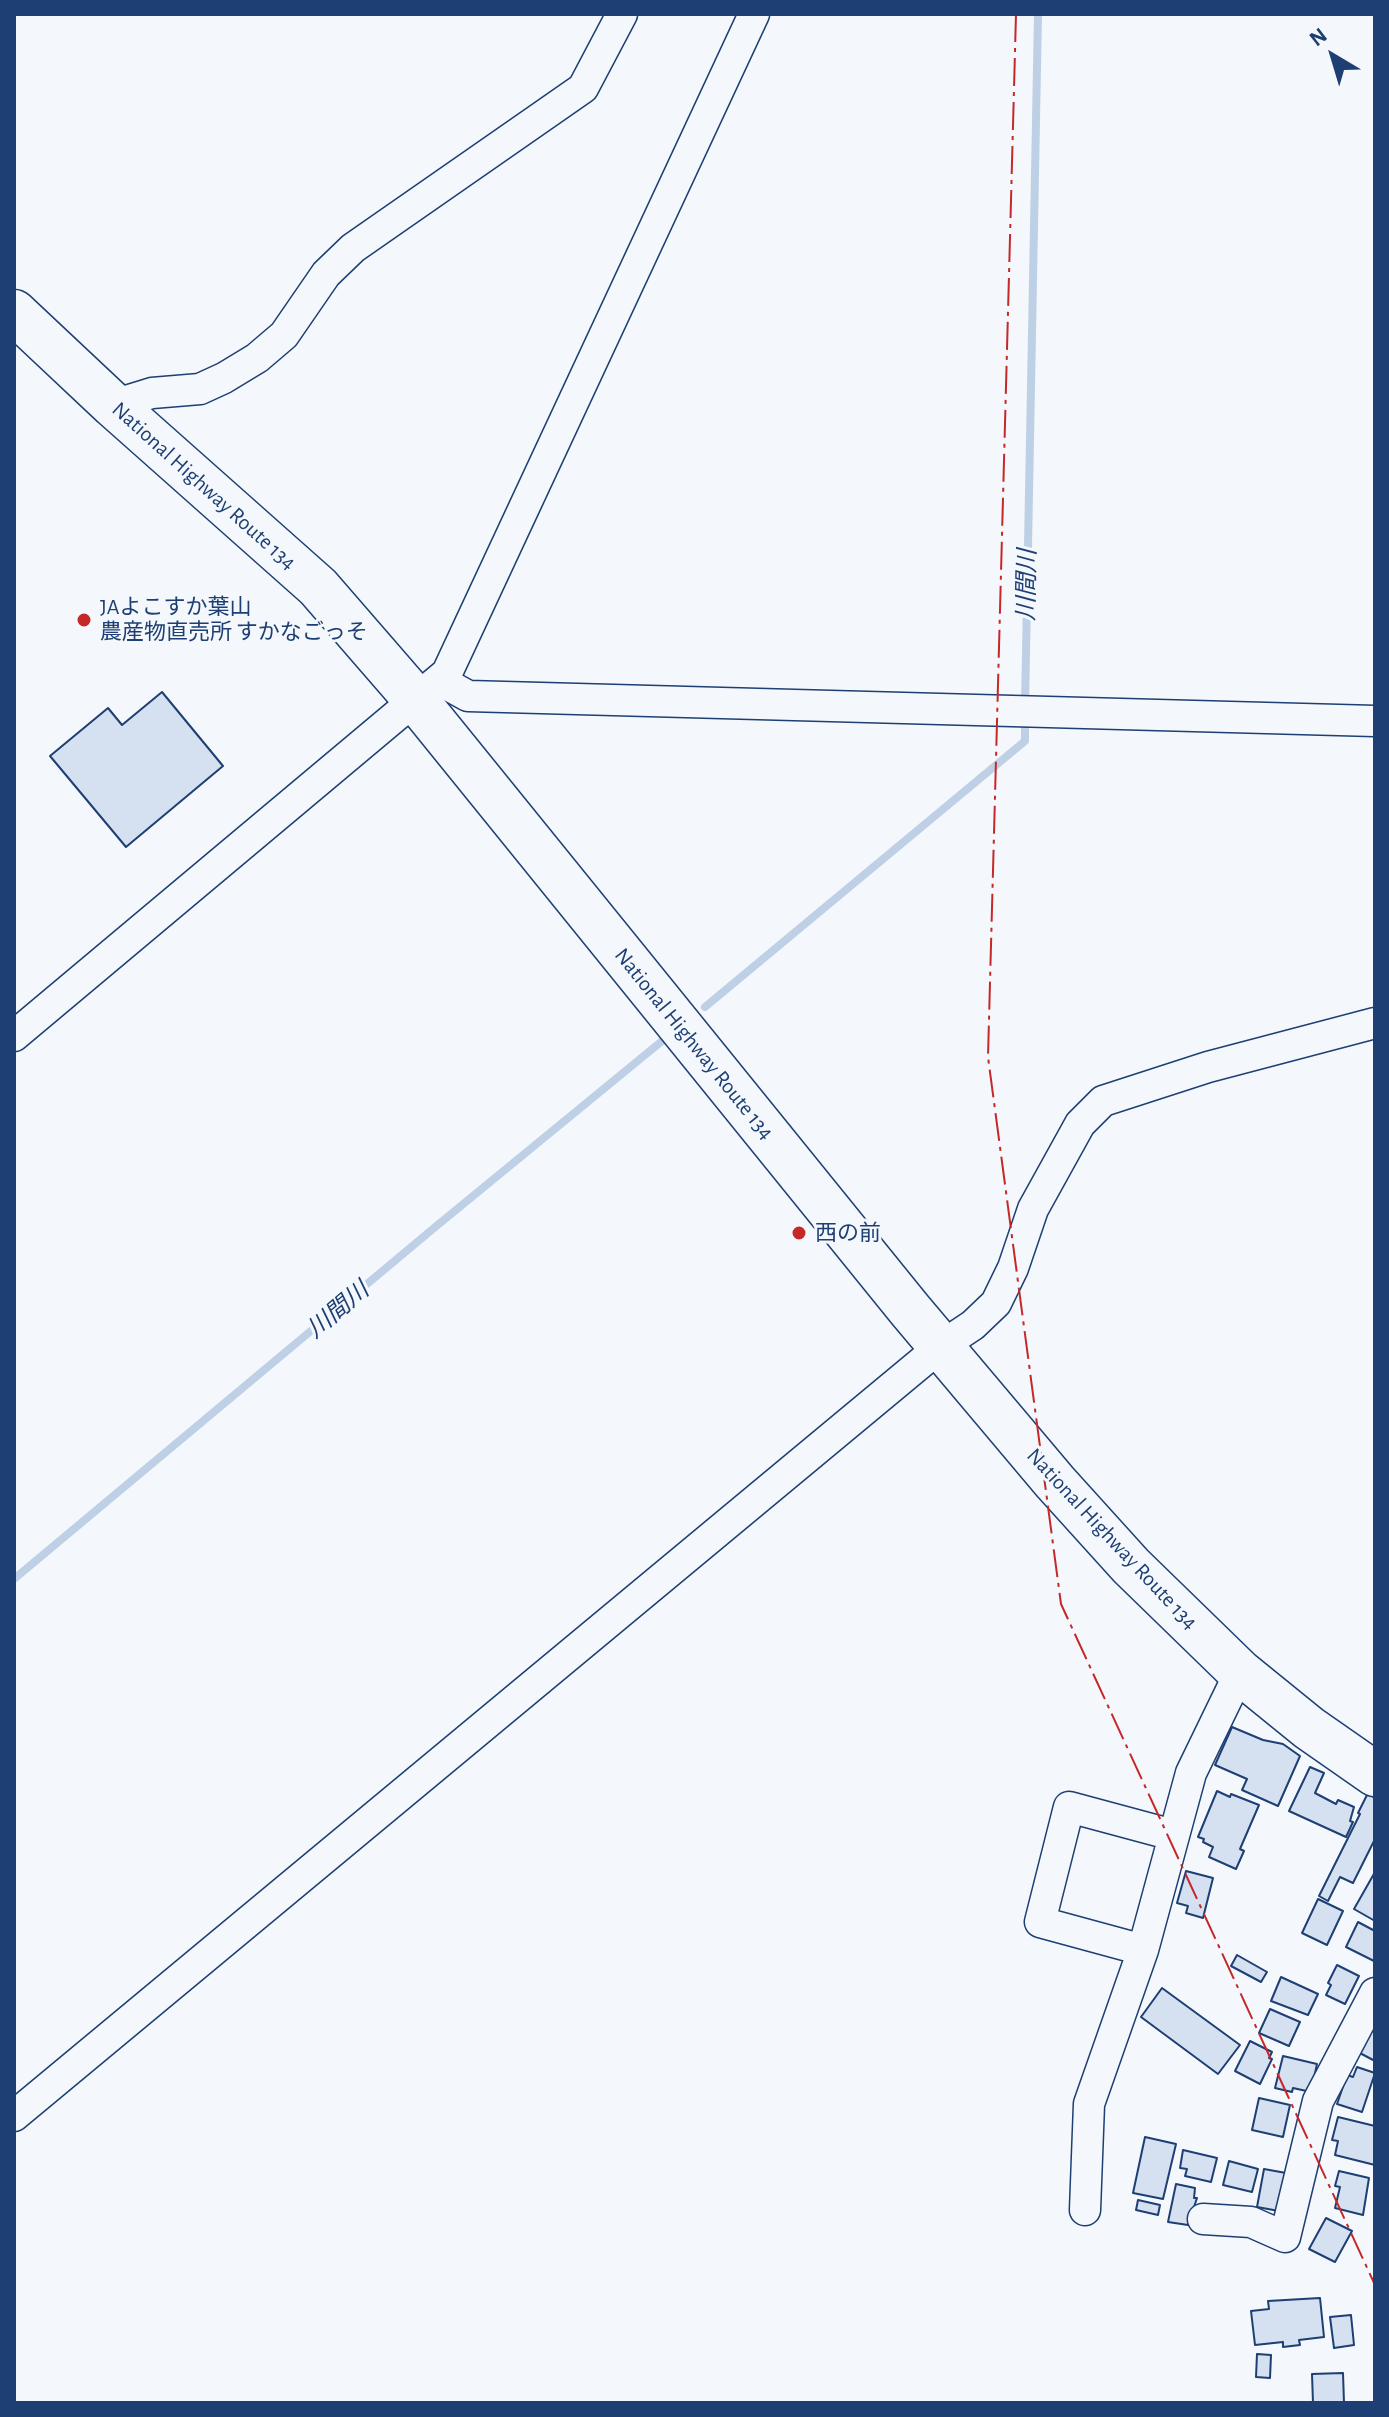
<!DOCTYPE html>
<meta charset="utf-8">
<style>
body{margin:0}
#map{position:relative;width:1389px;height:2417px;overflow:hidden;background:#f4f7fb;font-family:"Alegreya Sans",sans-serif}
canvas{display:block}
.frame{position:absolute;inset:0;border:16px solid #1d3f73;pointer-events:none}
.north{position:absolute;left:1293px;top:16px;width:80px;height:80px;-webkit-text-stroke:6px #f4f7fb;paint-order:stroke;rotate:322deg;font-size:22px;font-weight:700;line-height:32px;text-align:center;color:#1d3f73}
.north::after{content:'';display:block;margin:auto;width:28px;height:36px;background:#1d3f73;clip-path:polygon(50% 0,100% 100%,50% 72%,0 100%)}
</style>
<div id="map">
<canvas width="1389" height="2417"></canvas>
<div class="frame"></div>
<div class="north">N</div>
</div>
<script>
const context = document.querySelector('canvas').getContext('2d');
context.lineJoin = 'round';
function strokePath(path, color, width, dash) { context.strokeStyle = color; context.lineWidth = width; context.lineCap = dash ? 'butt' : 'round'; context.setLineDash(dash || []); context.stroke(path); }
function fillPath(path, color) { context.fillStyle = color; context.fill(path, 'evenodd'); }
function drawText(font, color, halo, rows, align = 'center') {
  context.font = font + ' "Alegreya Sans","Noto Sans JP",sans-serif'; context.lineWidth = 6; context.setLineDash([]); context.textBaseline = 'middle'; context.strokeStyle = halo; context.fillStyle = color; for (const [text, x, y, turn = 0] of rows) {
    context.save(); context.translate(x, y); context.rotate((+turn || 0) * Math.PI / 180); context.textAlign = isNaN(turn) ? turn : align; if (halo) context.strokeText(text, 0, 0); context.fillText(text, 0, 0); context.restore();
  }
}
const stream = new Path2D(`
 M 1025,705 L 1038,14
 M 705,1007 L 1025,741 L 1025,719
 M 14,1579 L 434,1228 L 662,1041`);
const building = new Path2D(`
 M 162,692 L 223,766 L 126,847 L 50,756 L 108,708 L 122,725 Z
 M 1232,1727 L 1263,1740 L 1283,1744 L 1300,1756 L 1278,1806 L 1242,1790 L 1247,1779 L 1215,1765 Z
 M 1310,1767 L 1324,1773 L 1315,1793 L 1336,1804 L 1338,1800 L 1354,1807 L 1350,1821 L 1353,1822 L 1346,1837 L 1289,1811 Z
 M 1217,1791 L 1230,1797 L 1231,1794 L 1259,1805 L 1240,1849 L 1244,1851 L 1236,1869 L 1209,1857 L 1213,1847 L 1203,1842 L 1204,1839 L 1198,1837 Z
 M 1368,1793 L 1375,1798 L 1375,1839 L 1353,1883 L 1340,1877 L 1328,1901 L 1319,1896 L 1360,1814 L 1358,1813 Z
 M 1186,1871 L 1213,1878 L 1203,1918 L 1186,1913 L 1188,1906 L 1177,1903 Z
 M 1375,1872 L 1375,1921 L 1354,1909 Z
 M 1318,1899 L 1343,1911 L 1327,1945 L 1302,1933 Z
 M 1358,1922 L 1375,1931 L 1374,1961 L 1346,1947 Z
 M 1237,1955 L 1267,1972 L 1261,1982 L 1231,1966 Z
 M 1337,1965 L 1359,1976 L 1345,2004 L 1326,1995 L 1331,1985 L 1328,1983 Z
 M 1281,1977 L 1318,1994 L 1308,2015 L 1271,2001 Z
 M 1162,1988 L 1240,2045 L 1218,2074 L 1141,2017 Z
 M 1270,2009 L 1300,2022 L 1289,2046 L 1259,2033 Z
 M 1375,2018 L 1375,2061 L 1356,2051 Z
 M 1250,2041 L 1272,2052 L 1269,2058 L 1272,2059 L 1260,2084 L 1235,2071 Z
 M 1283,2056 L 1317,2064 L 1311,2092 L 1293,2088 L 1292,2092 L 1275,2088 Z
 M 1357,2067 L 1375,2073 L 1362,2112 L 1337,2104 L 1347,2075 L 1353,2077 Z
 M 1259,2098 L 1290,2105 L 1283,2137 L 1252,2130 Z
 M 1338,2117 L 1375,2126 L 1375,2165 L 1335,2155 L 1338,2141 L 1332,2140 Z
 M 1145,2137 L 1176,2144 L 1163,2199 L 1133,2193 Z
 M 1183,2150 L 1217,2158 L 1211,2182 L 1185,2176 L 1187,2169 L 1180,2168 Z
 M 1229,2161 L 1258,2169 L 1252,2192 L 1223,2185 Z
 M 1264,2169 L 1286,2173 L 1279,2211 L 1257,2207 Z
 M 1339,2171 L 1369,2178 L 1363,2215 L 1335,2208 L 1340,2187 L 1335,2186 Z
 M 1176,2184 L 1195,2188 L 1194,2198 L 1197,2198 L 1188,2225 L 1168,2222 Z
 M 1138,2200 L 1160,2205 L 1158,2215 L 1136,2210 Z
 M 1326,2218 L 1352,2231 L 1335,2262 L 1309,2249 Z
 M 1320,2298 L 1324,2337 L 1299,2340 L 1300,2345 L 1283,2347 L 1283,2342 L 1255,2345 L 1251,2311 L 1269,2309 L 1268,2301 Z
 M 1351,2315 L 1354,2345 L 1334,2348 L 1330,2317 Z
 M 1257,2354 L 1271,2355 L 1270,2378 L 1256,2377 Z
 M 1343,2373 L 1344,2403 L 1313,2403 L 1312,2374 Z`);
const minor = new Path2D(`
 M 113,405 L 152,393 L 200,389 L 224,378 L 257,358 L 284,335 L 326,274 L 353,248 L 583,88 L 622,14
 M 439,680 L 468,696 L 1375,721
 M 14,1036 L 447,673 L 754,14
 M 1143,1950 L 1040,1922 L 1069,1807 L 1173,1835
 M 14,2116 L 940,1347 L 973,1325 L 996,1303 L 1013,1268 L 1033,1209 L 1080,1124 L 1103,1101 L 1208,1067 L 1375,1023
 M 1085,2210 L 1089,2104 L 1143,1950 L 1191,1773 L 1240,1672
 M 1203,2219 L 1251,2222 L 1285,2237 L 1318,2101 L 1375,1993`);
const highway = new Path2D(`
 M 14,312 L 113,405 L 318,587 L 416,700 L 910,1310 L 1055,1482 L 1131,1566 L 1240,1672 L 1309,1728 L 1375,1774`);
const power = new Path2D(`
 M 1016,14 L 988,1057 L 1061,1604 L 1375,2285`);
const markers = [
 [84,620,8,"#c62828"],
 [799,1233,8,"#c62828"]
];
const streetNames = [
 ["National Highway Route 134",204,486,42],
 ["National Highway Route 134",694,1044,51],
 ["National Highway Route 134",1112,1539,47]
];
const poiNames = [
 ["JAよこすか葉山",100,607],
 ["農産物直売所 すかなごっそ",100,632],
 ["西の前",815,1233]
];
const waterNames = [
 ["川間川",1027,585,-89],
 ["川間川",338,1310,-40]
];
strokePath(stream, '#bed0e5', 8);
fillPath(building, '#d5e0f0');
strokePath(building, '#1d3f73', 2);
strokePath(minor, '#1d3f73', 33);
strokePath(highway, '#1d3f73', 47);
strokePath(minor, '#f4f7fb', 30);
strokePath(highway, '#f4f7fb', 44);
strokePath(power, '#c62828', 2, [28, 6, 4, 6]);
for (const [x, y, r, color] of markers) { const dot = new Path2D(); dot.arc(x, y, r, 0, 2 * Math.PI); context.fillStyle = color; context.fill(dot); strokePath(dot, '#f4f7fb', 3); }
drawText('22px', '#1d3f73', '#f4f7fb', streetNames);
drawText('22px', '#1d3f73', '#f4f7fb', poiNames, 'left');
drawText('italic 24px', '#1d3f73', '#f4f7fb', waterNames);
</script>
